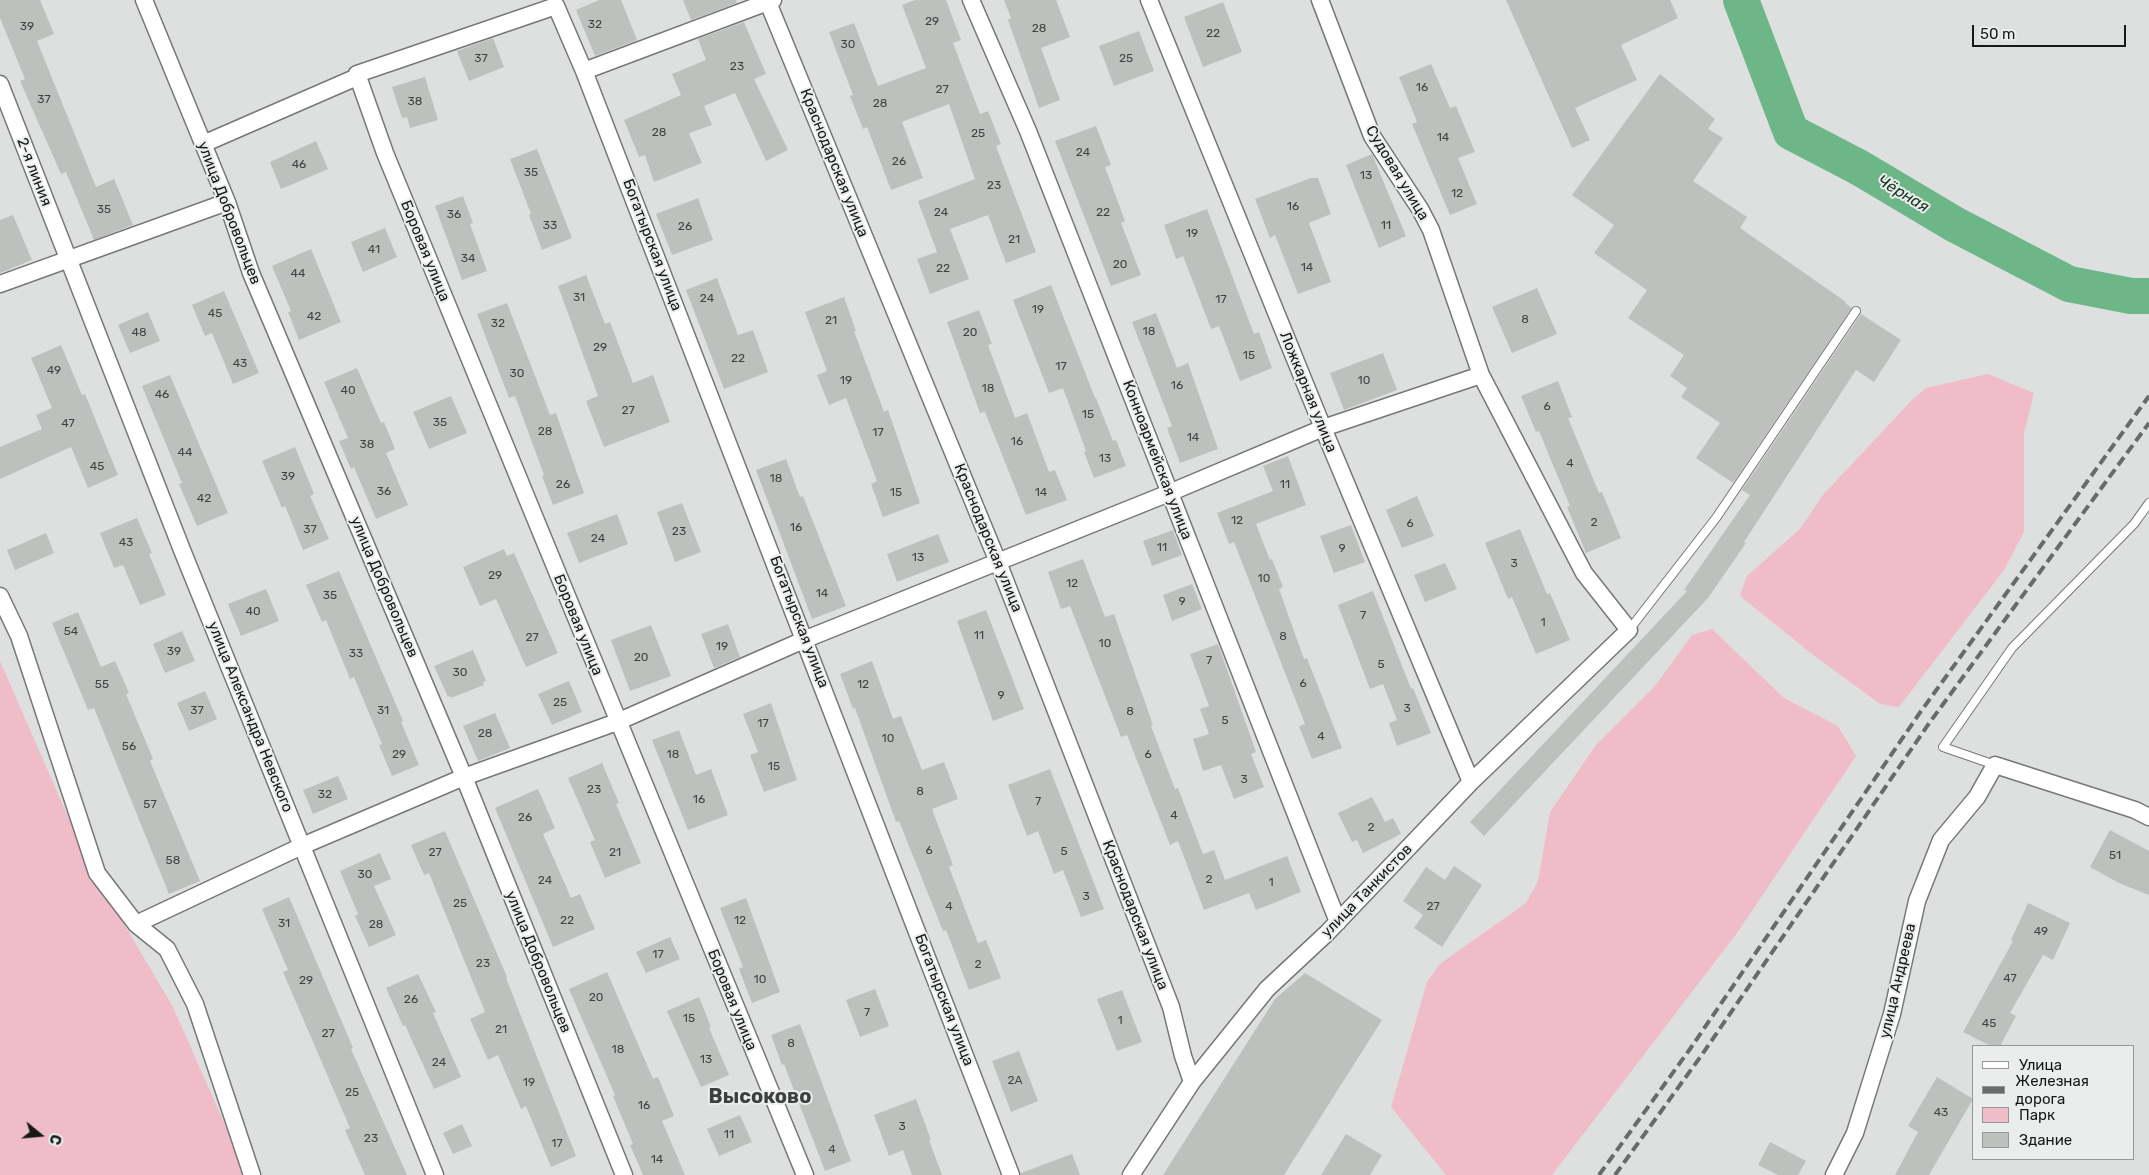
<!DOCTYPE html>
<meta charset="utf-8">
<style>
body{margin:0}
#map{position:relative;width:2149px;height:1175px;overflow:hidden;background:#dde0de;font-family:Rubik,sans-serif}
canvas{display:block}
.legend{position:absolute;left:1972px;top:1045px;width:162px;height:115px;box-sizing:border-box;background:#eaedeb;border:1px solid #969897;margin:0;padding:6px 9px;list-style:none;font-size:15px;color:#171918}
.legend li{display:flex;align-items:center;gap:10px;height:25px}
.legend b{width:25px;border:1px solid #969897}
.north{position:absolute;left:15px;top:1110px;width:50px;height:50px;-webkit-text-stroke:4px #eaedeb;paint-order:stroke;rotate:107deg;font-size:14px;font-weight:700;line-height:20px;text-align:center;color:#171918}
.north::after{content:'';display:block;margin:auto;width:18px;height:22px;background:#171918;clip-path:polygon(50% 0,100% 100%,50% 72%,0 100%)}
.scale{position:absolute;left:1972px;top:25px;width:154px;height:22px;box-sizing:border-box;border:2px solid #171918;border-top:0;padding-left:6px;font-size:15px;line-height:18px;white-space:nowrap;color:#171918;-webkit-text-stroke:4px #eaedeb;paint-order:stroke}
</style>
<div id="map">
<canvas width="2149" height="1175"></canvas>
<ul class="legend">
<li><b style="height:6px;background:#fff"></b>Улица</li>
<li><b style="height:6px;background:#686b69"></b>Железная дорога</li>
<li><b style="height:14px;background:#f0bcc9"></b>Парк</li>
<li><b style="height:14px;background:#bec0be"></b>Здание</li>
</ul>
<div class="north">С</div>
<div class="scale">50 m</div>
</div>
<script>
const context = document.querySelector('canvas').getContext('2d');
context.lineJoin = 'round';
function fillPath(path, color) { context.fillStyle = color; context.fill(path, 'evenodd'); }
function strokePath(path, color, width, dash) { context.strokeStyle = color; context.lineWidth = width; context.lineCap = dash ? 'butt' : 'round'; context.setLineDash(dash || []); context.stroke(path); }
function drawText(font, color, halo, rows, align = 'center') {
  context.font = font + ' Rubik,sans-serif'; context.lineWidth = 4; context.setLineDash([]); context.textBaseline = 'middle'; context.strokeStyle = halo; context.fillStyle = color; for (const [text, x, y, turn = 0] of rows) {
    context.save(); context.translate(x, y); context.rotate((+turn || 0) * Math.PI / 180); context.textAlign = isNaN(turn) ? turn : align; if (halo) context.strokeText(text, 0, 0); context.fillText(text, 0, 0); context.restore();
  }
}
const green = new Path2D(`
 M 1988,374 L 2034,393 L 2024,433 L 2024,532 L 2004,570 L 1899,707 L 1880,704 L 1812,654 L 1740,596 L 1747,576 L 1800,529 L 1823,495 L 1910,402 L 1926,388 Z
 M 1712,629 L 1784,698 L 1838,726 L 1856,756 L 1737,933 L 1552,1175 L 1446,1175 L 1391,1107 L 1427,982 L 1440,964 L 1526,903 L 1538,881 L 1550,812 L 1596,745 L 1655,686 L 1692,635 Z
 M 0,661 L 89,865 L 173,1007 L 247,1175 L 0,1175 Z`);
const river = new Path2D(`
 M 1741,0 L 1791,132 L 1860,168 L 1954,224 L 2069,284 L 2131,296 L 2149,296`);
const building = new Path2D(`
 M 0,0 L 40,0 L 54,34 L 37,41 L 96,187 L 114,179 L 133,225 L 94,240 L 66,172 L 61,174 L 20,81 L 25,79 L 0,18 Z
 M 599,0 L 621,0 L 637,40 L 595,56 L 576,10 Z
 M 683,0 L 736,0 L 737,3 L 691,20 Z
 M 915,0 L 946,0 L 961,40 L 953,43 L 980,114 L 988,111 L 1001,144 L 996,146 L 1036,252 L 1006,263 L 988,215 L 950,229 L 969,279 L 930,294 L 917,259 L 937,252 L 918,201 L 975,179 L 949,104 L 902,122 L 923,178 L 891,190 L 867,127 L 863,129 L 850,96 L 853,95 L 829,32 L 854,23 L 878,86 L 926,68 L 902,5 Z
 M 1004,0 L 1056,0 L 1070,37 L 1041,48 L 1060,100 L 1039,108 L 1008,20 L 1011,18 Z
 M 1506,0 L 1670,0 L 1678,18 L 1621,45 L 1637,80 L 1575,108 L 1590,140 L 1572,148 Z
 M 1223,2 L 1242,52 L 1203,67 L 1184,17 Z
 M 744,22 L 766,74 L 754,79 L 788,150 L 766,161 L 735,93 L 704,106 L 712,125 L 689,133 L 702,163 L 654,182 L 645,155 L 639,157 L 624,120 L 681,95 L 672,74 L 706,60 L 698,39 Z
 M 1139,31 L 1154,71 L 1114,86 L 1099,46 Z
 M 493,38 L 504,67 L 469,81 L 457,51 Z
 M 1431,64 L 1450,108 L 1456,106 L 1475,152 L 1458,158 L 1477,204 L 1450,215 L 1412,124 L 1417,122 L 1399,77 Z
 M 1660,74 L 1715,119 L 1708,129 L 1723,138 L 1693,181 L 1747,217 L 1740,228 L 1846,302 L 1845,303 L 1852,308 L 1733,483 L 1696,458 L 1720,423 L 1681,397 L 1687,388 L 1670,376 L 1684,355 L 1628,318 L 1647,290 L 1594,253 L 1614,225 L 1572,195 Z
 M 425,77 L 438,120 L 410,128 L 407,117 L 402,118 L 392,87 Z
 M 1096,126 L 1111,165 L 1105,167 L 1125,221 L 1121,223 L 1141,275 L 1111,286 L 1055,141 Z
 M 316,141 L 328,169 L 281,189 L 270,162 Z
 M 537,149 L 572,238 L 542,250 L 529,215 L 531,214 L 510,159 Z
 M 1372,154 L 1406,236 L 1379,248 L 1346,165 Z
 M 1311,178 L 1318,178 L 1331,214 L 1309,223 L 1331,282 L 1298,294 L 1275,235 L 1270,238 L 1255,199 Z
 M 463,196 L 473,223 L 470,224 L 487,271 L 462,280 L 435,206 Z
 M 698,198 L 713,240 L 672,255 L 656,214 Z
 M 1207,209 L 1254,334 L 1259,332 L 1272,368 L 1240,381 L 1219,326 L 1211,329 L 1183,256 L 1176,259 L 1164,225 Z
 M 13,215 L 32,260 L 0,273 L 0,220 Z
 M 385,228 L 397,257 L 363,272 L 351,242 Z
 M 311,249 L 341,322 L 299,340 L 288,312 L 291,311 L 272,266 Z
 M 586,275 L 605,324 L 610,322 L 633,383 L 653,375 L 670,422 L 604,447 L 586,401 L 598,396 L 558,286 Z
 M 717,278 L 738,335 L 753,330 L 768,372 L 724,389 L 686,290 Z
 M 1051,285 L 1095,398 L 1096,398 L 1113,441 L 1116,440 L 1126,466 L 1094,478 L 1084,452 L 1086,451 L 1063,388 L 1049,393 L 1013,300 Z
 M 1537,288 L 1557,334 L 1512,353 L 1492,307 Z
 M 224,291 L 259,373 L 233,384 L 212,333 L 205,336 L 192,305 Z
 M 844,297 L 856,331 L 854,331 L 884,412 L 888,410 L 920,503 L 883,517 L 871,484 L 877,481 L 846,398 L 829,405 L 817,375 L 827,371 L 805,312 Z
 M 507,303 L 550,415 L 556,413 L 584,493 L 553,505 L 542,476 L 544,475 L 515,396 L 509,398 L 477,314 Z
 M 979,310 L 992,344 L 988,345 L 1015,418 L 1027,413 L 1049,472 L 1055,470 L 1067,500 L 1026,515 L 985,412 L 980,413 L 947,322 Z
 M 148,312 L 160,341 L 130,353 L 118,325 Z
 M 1156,313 L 1177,368 L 1188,363 L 1218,449 L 1180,463 L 1167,428 L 1172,426 L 1132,322 Z
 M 1861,314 L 1901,340 L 1874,382 L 1856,370 L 1744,542 L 1746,543 L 1708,598 L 1484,836 L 1470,822 L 1687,591 L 1684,590 L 1750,495 L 1742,490 Z
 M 61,345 L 82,395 L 85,394 L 118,475 L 88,488 L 71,447 L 0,479 L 0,447 L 42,429 L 36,415 L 52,408 L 31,358 Z
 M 1383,353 L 1397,390 L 1344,410 L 1330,373 Z
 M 357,368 L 381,423 L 384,422 L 395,449 L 386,453 L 408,505 L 376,519 L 354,467 L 351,469 L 339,441 L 348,438 L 324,382 Z
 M 170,375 L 228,513 L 197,526 L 179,484 L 182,483 L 142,386 Z
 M 1558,381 L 1572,417 L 1568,418 L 1599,493 L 1602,492 L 1621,538 L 1586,553 L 1567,507 L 1570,506 L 1539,431 L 1536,432 L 1521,396 Z
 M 451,396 L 467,433 L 429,449 L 413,412 Z
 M 295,447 L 314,494 L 310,496 L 329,539 L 303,550 L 285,506 L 282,508 L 262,461 Z
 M 1288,456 L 1306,505 L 1256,524 L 1270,560 L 1272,559 L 1283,587 L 1279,589 L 1304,659 L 1307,658 L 1342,748 L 1312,759 L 1299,726 L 1305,724 L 1234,542 L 1229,544 L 1217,513 L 1273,491 L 1263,466 Z
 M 786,459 L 800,497 L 803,496 L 846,606 L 812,619 L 756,470 Z
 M 1417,496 L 1434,536 L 1402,548 L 1386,510 Z
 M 682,503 L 701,552 L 675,562 L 657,512 Z
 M 617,514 L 628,544 L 579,563 L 567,533 Z
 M 137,518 L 152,553 L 149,554 L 166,595 L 140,605 L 123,565 L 114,568 L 100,533 Z
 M 1351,525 L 1365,562 L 1334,573 L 1320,536 Z
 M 1520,529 L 1547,594 L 1550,593 L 1570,640 L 1536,654 L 1512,597 L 1508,599 L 1485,543 Z
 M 1173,530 L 1182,555 L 1152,566 L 1143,541 Z
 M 46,533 L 54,553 L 15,570 L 7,550 Z
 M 938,534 L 949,562 L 897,582 L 887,554 Z
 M 504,549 L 507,556 L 514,553 L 558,653 L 526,667 L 496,599 L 480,606 L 463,567 Z
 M 1083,559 L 1105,617 L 1114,614 L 1153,725 L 1151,726 L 1175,789 L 1178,788 L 1203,854 L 1214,850 L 1225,880 L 1287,856 L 1301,892 L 1256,910 L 1249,893 L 1204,910 L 1178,841 L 1170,845 L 1127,735 L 1121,737 L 1070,606 L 1061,609 L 1048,572 Z
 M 1445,563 L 1457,589 L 1425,602 L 1414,575 Z
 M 339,571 L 403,721 L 401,722 L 419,765 L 392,776 L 379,745 L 382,744 L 354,677 L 350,679 L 326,620 L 322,622 L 306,585 Z
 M 1192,584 L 1202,609 L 1172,621 L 1163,595 Z
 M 266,589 L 279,621 L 241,636 L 228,604 Z
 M 1373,591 L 1411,689 L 1413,688 L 1431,733 L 1397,746 L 1389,723 L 1397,720 L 1383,684 L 1370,689 L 1338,605 Z
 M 986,610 L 1024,709 L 993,721 L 957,621 Z
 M 78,612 L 101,667 L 115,661 L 129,693 L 126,694 L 153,759 L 150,761 L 200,881 L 169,894 L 94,708 L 88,710 L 52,623 Z
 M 728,624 L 740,657 L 714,668 L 701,634 Z
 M 651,625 L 671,676 L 630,691 L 611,640 Z
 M 182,631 L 195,661 L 165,673 L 153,644 Z
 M 1218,644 L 1256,752 L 1251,754 L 1264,787 L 1234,799 L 1221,765 L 1203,771 L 1193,739 L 1209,734 L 1200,709 L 1209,706 L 1190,654 Z
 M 473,650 L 486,681 L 483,682 L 484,685 L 451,698 L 450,696 L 448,697 L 434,666 Z
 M 872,661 L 893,719 L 901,716 L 922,770 L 944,762 L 958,799 L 932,809 L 953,865 L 949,867 L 978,943 L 986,940 L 1001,978 L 969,990 L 946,930 L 943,931 L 899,821 L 896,822 L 855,708 L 853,709 L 840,674 Z
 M 569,681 L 582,712 L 552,725 L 538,694 Z
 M 205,691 L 217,719 L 189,731 L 177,703 Z
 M 771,703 L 797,780 L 764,792 L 750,755 L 758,752 L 743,714 Z
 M 495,713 L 510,748 L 478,761 L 463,726 Z
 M 679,730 L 696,775 L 711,769 L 728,815 L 688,830 L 652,740 Z
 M 602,763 L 619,803 L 616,804 L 641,863 L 605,878 L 590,842 L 595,840 L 568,778 Z
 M 1050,769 L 1104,909 L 1081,917 L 1063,870 L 1054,874 L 1038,831 L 1027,836 L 1008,785 Z
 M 338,776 L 348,799 L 313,814 L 303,790 Z
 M 538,789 L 555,828 L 543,834 L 571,898 L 580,894 L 595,929 L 553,947 L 495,808 Z
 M 1372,797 L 1385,822 L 1393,818 L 1401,834 L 1363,853 L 1357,840 L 1352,842 L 1338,813 Z
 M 2110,830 L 2149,851 L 2149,895 L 2119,883 L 2090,867 Z
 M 445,831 L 507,977 L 506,978 L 576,1156 L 551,1167 L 526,1106 L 521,1109 L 498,1055 L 488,1060 L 470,1019 L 485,1012 L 429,873 L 424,875 L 411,845 Z
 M 380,853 L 391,879 L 374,886 L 396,935 L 369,947 L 355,916 L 358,914 L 340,871 Z
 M 1454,866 L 1482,885 L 1442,947 L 1414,928 L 1423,915 L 1403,901 L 1426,867 L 1445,880 Z
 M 289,897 L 353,1048 L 351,1049 L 407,1175 L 365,1175 L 345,1130 L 350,1128 L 283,972 L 288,970 L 262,909 Z
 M 746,898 L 780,992 L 752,1003 L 739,969 L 743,967 L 720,908 Z
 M 2028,903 L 2070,923 L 2053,960 L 2043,955 L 2010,1013 L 2016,1016 L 2000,1046 L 1991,1046 L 1963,1032 L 2013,941 L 2011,940 Z
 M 670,937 L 680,959 L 646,973 L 636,952 Z
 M 607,972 L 653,1079 L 658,1077 L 674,1116 L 662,1121 L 685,1175 L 643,1175 L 630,1145 L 633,1144 L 613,1096 L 615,1095 L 569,989 Z
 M 1305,973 L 1382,1020 L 1284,1175 L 1163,1175 L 1275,999 Z
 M 418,974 L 436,1012 L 433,1013 L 461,1077 L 434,1089 L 405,1025 L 403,1026 L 386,988 Z
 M 875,989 L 889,1026 L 860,1037 L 846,1000 Z
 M 1122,990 L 1142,1042 L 1117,1051 L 1097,999 Z
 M 699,997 L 711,1027 L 709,1028 L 729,1075 L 701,1087 L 667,1011 Z
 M 800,1024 L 851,1161 L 825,1171 L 784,1064 L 782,1065 L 771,1035 Z
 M 1019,1051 L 1038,1101 L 1011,1112 L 992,1061 Z
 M 1937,1077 L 1973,1099 L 1929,1175 L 1895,1175 L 1918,1132 L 1908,1126 Z
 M 916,1099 L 931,1140 L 929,1140 L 942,1175 L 912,1175 L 903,1150 L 889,1156 L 874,1115 Z
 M 740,1115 L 752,1142 L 719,1156 L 707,1129 Z
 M 462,1124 L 472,1146 L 453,1154 L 443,1133 Z
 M 1346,1134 L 1382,1155 L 1370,1175 L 1321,1175 Z
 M 1770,1142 L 1806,1161 L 1798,1175 L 1778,1175 L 1758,1165 Z
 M 1072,1154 L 1080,1175 L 1021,1175 L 1021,1173 Z`);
const service = new Path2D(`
 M 1629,630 L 1716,518 L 1856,311
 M 1995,765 L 1943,747 L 2012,648 L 2134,524 L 2149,503`);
const minor = new Path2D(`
 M 144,0 L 227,202 L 251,273 L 464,777 L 624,1175
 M 767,0 L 998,562 L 1171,1007 L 1183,1056 L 1192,1082
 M 971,0 L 1028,131 L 1338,922
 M 1149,0 L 1323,428 L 1471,782
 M 1320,0 L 1372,136 L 1420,209 L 1431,230 L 1481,375
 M 584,71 L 1011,1175
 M 357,74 L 385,153 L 805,1175
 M 0,84 L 182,550 L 435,1175
 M 203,144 L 357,77 L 357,74 L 556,6 L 584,71 L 773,0
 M 0,284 L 227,202
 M 0,596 L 19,636 L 97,873 L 136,924 L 167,949 L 195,1004 L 252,1175
 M 136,924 L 302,846 L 464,777 L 617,722 L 806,639 L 1169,493 L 1323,428 L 1481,375 L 1584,573 L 1629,630 L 1471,782 L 1327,933 L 1267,989 L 1192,1082 L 1131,1175
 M 1834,1175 L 1855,1133 L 1892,1014 L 1917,901 L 1941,840 L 1977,797 L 1995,765 L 2135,810 L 2149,817`);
const rail = new Path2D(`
 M 1599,1175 L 1690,1049 L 1919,714 L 2149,396
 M 1615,1175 L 1701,1056 L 1930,722 L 2149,423`);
const numberNames = [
 ["29",932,22],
 ["32",595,25],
 ["39",27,27],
 ["28",1039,29],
 ["22",1213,34],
 ["30",848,45],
 ["37",481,59],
 ["25",1126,59],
 ["23",737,67],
 ["16",1422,88],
 ["27",942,90],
 ["37",44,100],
 ["38",415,102],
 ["28",880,104],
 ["28",659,133],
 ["25",978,134],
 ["14",1443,138],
 ["24",1083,153],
 ["26",899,162],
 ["46",299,165],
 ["35",531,173],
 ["13",1366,176],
 ["23",994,186],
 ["12",1457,194],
 ["16",1293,207],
 ["35",104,210],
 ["24",941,213],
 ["22",1103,213],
 ["36",454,215],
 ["33",550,226],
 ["11",1386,226],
 ["26",685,227],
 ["19",1192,234],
 ["21",1014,240],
 ["41",374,250],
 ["34",468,259],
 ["20",1120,265],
 ["14",1307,268],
 ["22",943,269],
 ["44",298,274],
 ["31",579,298],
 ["24",707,299],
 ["17",1221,300],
 ["19",1038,310],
 ["45",215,314],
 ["42",314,317],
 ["8",1525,320],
 ["21",831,321],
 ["32",498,324],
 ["18",1149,332],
 ["48",139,333],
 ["20",970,333],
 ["29",600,348],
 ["15",1249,356],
 ["22",738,359],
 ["43",240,364],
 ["17",1061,367],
 ["49",54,371],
 ["30",517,374],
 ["19",846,381],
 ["10",1364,381],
 ["16",1177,386],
 ["18",988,389],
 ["40",348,391],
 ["46",162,395],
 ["6",1547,407],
 ["27",628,411],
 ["15",1088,415],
 ["35",440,423],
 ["47",68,424],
 ["28",545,432],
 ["17",878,433],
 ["14",1193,438],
 ["16",1017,442],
 ["38",367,445],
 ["44",185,453],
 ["13",1105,459],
 ["4",1570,464],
 ["45",97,467],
 ["39",288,477],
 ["18",776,479],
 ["26",563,485],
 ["11",1285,485],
 ["36",384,492],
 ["15",896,493],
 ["14",1041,493],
 ["42",204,499],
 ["12",1237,521],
 ["2",1594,523],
 ["6",1410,524],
 ["16",796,528],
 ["37",310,530],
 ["23",679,532],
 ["24",598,539],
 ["43",126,543],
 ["11",1162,548],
 ["9",1342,549],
 ["13",918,558],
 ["3",1514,564],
 ["29",495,576],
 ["10",1264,579],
 ["12",1072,584],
 ["14",822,594],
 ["35",330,596],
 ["9",1182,602],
 ["40",253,612],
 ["7",1363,616],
 ["1",1543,623],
 ["54",71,632],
 ["11",979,636],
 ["8",1283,637],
 ["27",532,638],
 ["10",1105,644],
 ["19",722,647],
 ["39",174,652],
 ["33",356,654],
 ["20",641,658],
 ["7",1209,661],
 ["5",1381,665],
 ["30",460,673],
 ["6",1303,684],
 ["55",102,685],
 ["12",863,685],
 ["9",1001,696],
 ["25",560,703],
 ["3",1407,709],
 ["37",197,711],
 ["31",383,711],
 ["8",1130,712],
 ["5",1225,721],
 ["17",763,724],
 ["28",485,734],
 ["4",1321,737],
 ["10",888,739],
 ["56",129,747],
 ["29",399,755],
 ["18",673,755],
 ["6",1148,755],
 ["15",774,767],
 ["3",1244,780],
 ["23",594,790],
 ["8",920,792],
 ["32",325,795],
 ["16",699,800],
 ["7",1038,802],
 ["57",150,805],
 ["4",1174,816],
 ["26",525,818],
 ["2",1371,828],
 ["6",929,851],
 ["5",1064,852],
 ["27",435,853],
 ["21",615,853],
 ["51",2115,856],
 ["58",173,861],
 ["30",365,875],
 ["2",1209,880],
 ["24",545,881],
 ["1",1271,883],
 ["3",1086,897],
 ["25",460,904],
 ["4",949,907],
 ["27",1433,907],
 ["22",567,921],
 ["12",740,921],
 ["31",284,924],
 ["28",376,925],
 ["49",2041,932],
 ["17",658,955],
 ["23",483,964],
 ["2",978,965],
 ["47",2010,979],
 ["10",760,980],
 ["29",306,981],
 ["20",596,998],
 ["26",411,1000],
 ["7",867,1013],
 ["15",689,1019],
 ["1",1120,1021],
 ["45",1989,1024],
 ["21",501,1030],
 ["27",328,1034],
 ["8",791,1044],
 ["18",618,1050],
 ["13",706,1060],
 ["24",439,1063],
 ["2А",1015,1081],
 ["19",529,1083],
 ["25",352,1093],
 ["16",644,1106],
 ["43",1941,1113],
 ["3",902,1127],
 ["11",729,1135],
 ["23",371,1139],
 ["17",557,1144],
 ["4",832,1150],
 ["14",657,1160]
];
const streetNames = [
 ["Краснодарская улица",834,163,68],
 ["2-я линия",34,172,69],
 ["Судовая улица",1397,173,59],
 ["улица Добровольцев",229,213,69],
 ["Богатырская улица",652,245,69],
 ["Боровая улица",425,251,68],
 ["Ложкарная улица",1308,392,68],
 ["Конноармейская улица",1157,460,69],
 ["Краснодарская улица",988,538,68],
 ["улица Добровольцев",384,587,67],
 ["Богатырская улица",799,622,69],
 ["Боровая улица",578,625,68],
 ["улица Александра Невского",250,717,68],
 ["улица Танкистов",1367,891,-46],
 ["Краснодарская улица",1135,915,69],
 ["улица Добровольцев",538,962,68],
 ["улица Андреева",1898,981,-77],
 ["Боровая улица",732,1000,68],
 ["Богатырская улица",944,1000,69]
];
const waterNames = [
 ["Чёрная",1903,194,31]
];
const districtNames = [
 ["Высоково",760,1097]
];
fillPath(green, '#f0bcc9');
strokePath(river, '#6cb688', 36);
fillPath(building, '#bec0be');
strokePath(service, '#757876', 10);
strokePath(minor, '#757876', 19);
strokePath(service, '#fff', 8);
strokePath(minor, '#fff', 16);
strokePath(rail, '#686b69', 4, [10, 5]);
drawText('12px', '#414342', null, numberNames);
drawText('15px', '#171918', '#eaedeb', streetNames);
drawText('italic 16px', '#163723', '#eaedeb', waterNames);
drawText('bold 20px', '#3e403f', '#eaedeb', districtNames);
</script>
